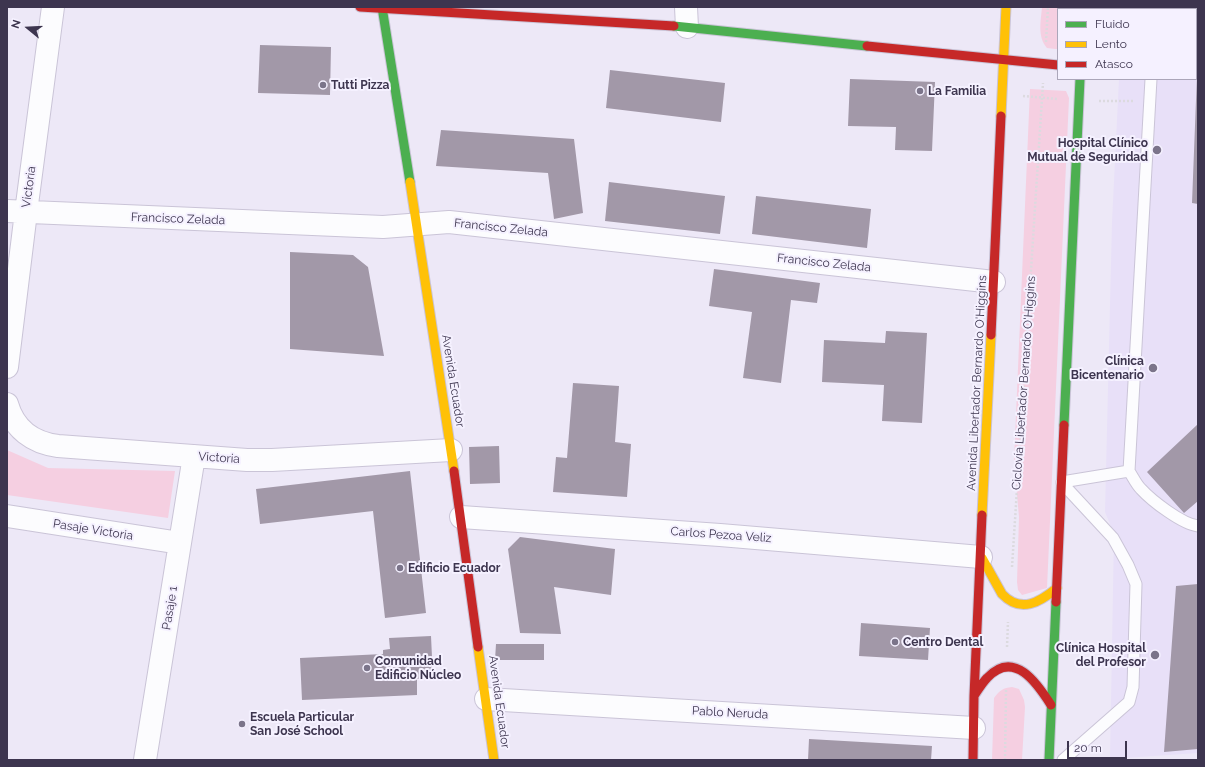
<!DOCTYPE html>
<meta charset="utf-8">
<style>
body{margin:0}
#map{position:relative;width:1205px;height:767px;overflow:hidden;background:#ede8f7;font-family:Raleway,sans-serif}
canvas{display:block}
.frame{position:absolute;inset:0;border:8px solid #3d354f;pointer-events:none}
.legend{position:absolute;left:1057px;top:8px;width:140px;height:72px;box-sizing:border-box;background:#f5f1ff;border:1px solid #aba6b9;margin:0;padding:5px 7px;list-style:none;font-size:12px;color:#3d354f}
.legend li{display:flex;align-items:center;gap:8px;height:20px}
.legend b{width:20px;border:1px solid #aba6b9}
.north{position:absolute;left:8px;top:8px;width:40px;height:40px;-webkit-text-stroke:3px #f5f1ff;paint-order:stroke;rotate:288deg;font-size:11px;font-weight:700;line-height:16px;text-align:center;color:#3d354f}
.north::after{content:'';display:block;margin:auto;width:14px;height:18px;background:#3d354f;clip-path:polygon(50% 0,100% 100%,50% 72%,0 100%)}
.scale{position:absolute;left:1067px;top:741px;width:60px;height:18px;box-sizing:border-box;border:2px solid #3d354f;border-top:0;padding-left:5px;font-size:12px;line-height:14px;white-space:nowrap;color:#3d354f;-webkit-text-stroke:3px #f5f1ff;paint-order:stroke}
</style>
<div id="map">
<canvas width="1205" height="767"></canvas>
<div class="frame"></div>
<ul class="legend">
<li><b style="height:5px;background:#4caf50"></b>Fluido</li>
<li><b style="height:5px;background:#ffc107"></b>Lento</li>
<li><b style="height:5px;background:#c62828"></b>Atasco</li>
</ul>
<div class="north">N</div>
<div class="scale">20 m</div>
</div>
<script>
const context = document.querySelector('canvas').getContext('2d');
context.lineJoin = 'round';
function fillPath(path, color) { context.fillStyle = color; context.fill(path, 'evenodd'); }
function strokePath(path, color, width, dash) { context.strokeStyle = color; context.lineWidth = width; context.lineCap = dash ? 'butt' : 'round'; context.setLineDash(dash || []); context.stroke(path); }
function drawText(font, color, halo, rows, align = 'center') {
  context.font = font + ' Raleway,sans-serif'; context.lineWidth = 4; context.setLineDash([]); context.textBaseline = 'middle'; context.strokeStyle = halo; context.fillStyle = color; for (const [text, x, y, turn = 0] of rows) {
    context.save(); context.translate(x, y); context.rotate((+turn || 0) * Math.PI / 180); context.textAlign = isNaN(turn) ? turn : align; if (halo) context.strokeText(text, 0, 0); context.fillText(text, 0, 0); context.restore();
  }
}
const built = new Path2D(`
 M 1123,7 L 1198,7 L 1198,753 L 1110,759 L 1114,534 L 1105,512 L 1112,222 L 1119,79 L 1196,79 L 1196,9 L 1123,9 Z`);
const green = new Path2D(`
 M 1042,7 L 1073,7 L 1072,9 L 1058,9 L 1058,49 L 1055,49 L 1047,48 C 1037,37 1041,20 1042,7 Z
 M 1030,89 L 1066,91 L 1069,98 L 1047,588 L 1022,595 L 1018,590 L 1017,582 L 1019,517 L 1014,461 Z
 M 7,450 L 48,468 L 175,471 L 168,518 L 7,495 Z
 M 1012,687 L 1019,689 L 1024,700 L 1025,707 L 1022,760 L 992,760 L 994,698 C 1000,690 1003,688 1012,687 Z`);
const building = new Path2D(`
 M 260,45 L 331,47 L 330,95 L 258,93 Z
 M 610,70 L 725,83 L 721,122 L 606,108 Z
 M 1197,74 L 1198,74 L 1198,204 L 1192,203 Z
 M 850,79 L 935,82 L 932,151 L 895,150 L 896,127 L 848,126 Z
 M 441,130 L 574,139 L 583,213 L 554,219 L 548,173 L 436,166 Z
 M 609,182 L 725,196 L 720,234 L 605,221 Z
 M 756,196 L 871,209 L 867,248 L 752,234 Z
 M 290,252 L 353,255 L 368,267 L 384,356 L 290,349 Z
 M 714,269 L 820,283 L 817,303 L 791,300 L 781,383 L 743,378 L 752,312 L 709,306 Z
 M 886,331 L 927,333 L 922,423 L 882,421 L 884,385 L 822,382 L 824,340 L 885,343 Z
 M 573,383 L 619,386 L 615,442 L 631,444 L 627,497 L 553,492 L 556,457 L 567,458 Z
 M 1198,424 L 1198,501 L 1184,513 L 1147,472 Z
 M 499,446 L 500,483 L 470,484 L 469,447 Z
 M 410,471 L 426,613 L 385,618 L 373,511 L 260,524 L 256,489 Z
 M 520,537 L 615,549 L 611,595 L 554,587 L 561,634 L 520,633 L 508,549 Z
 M 1198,584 L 1198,749 L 1164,752 L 1176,586 Z
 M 861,623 L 930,628 L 928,660 L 859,656 Z
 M 431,636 L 433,678 L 417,679 L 417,695 L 302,700 L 300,658 L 383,654 L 383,650 L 390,649 L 389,638 Z
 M 496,644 L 544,644 L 544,660 L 495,660 Z
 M 809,739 L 932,746 L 931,760 L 808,760 Z`);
const path = new Path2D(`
 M 1046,42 L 1048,7
 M 1023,96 L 1058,99
 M 1099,101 L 1134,101
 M 1012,567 L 1043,83
 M 1007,647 L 1008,622
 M 1005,760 L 1006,690`);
const lane = new Path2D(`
 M 1155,9 L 1155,7
 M 1151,79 L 1129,471 C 1133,477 1136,484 1141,489 C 1152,501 1182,524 1198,526
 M 1062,482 L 1129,471
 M 1062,483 L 1113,538 L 1128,565 L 1136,584 L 1133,687 L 1129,702 L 1063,760`);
const street = new Path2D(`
 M 686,7 L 687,27
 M 7,211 L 383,227 L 449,222 L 994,282
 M 7,367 L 26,212 L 53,7
 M 7,404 C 14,429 33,443 58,446 L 247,460 L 272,460 L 451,450
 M 7,516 L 180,543
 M 461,517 L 720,535 L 981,557
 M 486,699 L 974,728
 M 145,760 L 194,456`);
const fast = new Path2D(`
 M 382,7 L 410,182
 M 674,26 L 867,46
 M 1064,425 L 1080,79
 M 1049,760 L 1056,602`);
const slow = new Path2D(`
 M 1083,7 L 1083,9
 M 1001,116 L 1006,7
 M 410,182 L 454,471
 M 982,515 L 991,335
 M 982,558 L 1002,594 C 1021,614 1040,602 1057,588
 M 478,647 L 494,760`);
const jam = new Path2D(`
 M 360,7 L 674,26
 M 867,46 L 1058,65
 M 991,335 L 1001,116
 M 454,471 L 478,647
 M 1056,602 L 1064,425
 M 974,696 C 978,690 982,683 987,678 C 1014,649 1037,683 1051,705
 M 973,760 L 974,696 L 982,515`);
const markers = [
 [323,85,4,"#7b748a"],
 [920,91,4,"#7b748a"],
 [1157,150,5,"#7b748a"],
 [1153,368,5,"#7b748a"],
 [400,568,4,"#7b748a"],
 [895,642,4,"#7b748a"],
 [1155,655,5,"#7b748a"],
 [367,668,4,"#7b748a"],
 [242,724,4,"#7b748a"]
];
const poiNames = [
 ["Tutti Pizza",331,85],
 ["La Familia",928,91],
 ["Hospital Clínico",1148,143,"right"],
 ["Mutual de Seguridad",1148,157,"right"],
 ["Clínica",1144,361,"right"],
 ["Bicentenario",1144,375,"right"],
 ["Edificio Ecuador",408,568],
 ["Centro Dental",903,642],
 ["Clínica Hospital",1146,648,"right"],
 ["del Profesor",1146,662,"right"],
 ["Comunidad",375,661],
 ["Edificio Núcleo",375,675],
 ["Escuela Particular",250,717],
 ["San José School",250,731]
];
const streetNames = [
 ["Victoria",29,187,-82],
 ["Francisco Zelada",178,219,2],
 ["Francisco Zelada",501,228,6],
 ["Francisco Zelada",824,263,6],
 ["Avenida Ecuador",453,381,81],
 ["Avenida Libertador Bernardo O'Higgins",977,383,-87],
 ["Ciclovía Libertador Bernardo O'Higgins",1024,383,-86],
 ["Victoria",219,458,4],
 ["Pasaje Victoria",93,530,9],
 ["Carlos Pezoa Veliz",721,535,4],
 ["Pasaje 1",170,608,-81],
 ["Avenida Ecuador",499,702,82],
 ["Pablo Neruda",730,713,3]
];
fillPath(built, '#e8e0f8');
fillPath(green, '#f5cfe1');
fillPath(building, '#a298a8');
strokePath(lane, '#cac4d7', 13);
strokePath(street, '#cac4d7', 24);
strokePath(fast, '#cac4d7', 11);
strokePath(slow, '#cac4d7', 11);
strokePath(jam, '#cac4d7', 11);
strokePath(path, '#dcdadf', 2.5, [2, 2]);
strokePath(lane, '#fcfcfe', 11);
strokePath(street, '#fcfcfe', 22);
strokePath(fast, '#4caf50', 9);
strokePath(slow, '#ffc107', 9);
strokePath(jam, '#c62828', 9);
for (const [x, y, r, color] of markers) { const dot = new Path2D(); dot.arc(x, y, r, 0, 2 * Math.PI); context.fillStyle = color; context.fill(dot); strokePath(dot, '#f5f1ff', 1.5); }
drawText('bold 12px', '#3d354f', '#f5f1ff', poiNames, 'left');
drawText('12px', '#3d354f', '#f5f1ff', streetNames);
</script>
